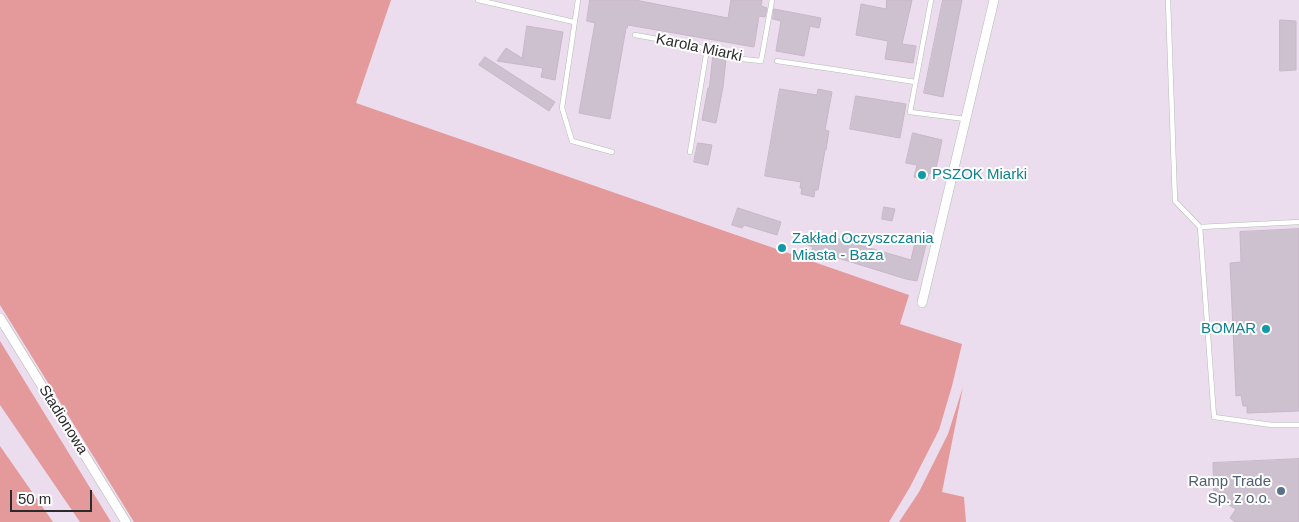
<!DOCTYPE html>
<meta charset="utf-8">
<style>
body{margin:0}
#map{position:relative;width:1299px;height:522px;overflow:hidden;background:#ebdded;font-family:Helvetica,sans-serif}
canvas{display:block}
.scale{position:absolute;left:10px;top:490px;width:82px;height:22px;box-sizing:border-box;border:2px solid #2b2b2b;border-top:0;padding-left:6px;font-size:15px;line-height:18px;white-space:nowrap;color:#2b2b2b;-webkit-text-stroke:4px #fff;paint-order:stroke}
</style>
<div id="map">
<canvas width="1299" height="522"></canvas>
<div class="scale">50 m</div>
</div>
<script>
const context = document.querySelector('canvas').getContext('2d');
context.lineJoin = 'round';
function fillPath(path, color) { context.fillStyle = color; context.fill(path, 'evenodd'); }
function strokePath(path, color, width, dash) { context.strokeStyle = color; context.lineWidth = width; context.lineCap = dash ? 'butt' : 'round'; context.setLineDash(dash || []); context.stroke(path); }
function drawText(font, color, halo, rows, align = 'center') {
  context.font = font + ' Helvetica,sans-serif'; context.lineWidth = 4; context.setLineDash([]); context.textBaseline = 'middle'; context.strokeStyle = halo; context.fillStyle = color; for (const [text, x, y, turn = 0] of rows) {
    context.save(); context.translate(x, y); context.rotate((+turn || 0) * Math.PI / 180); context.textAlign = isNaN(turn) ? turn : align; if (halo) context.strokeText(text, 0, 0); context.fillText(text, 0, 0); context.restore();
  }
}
const green = new Path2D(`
 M 0,0 L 391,0 L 356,103 L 909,295 L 900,324 L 962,344 L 952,386 L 939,430 L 910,487 L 889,522 L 134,522 L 0,305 Z
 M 0,341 L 111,522 L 80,522 L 0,405 Z
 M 963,387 L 942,492 L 964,497 L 966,522 L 899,522 L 919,492 L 948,434 Z
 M 0,446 L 53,522 L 0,522 Z`);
const building = new Path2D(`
 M 590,0 L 635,0 L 728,18 L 731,0 L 762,0 L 761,6 L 767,8 L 765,17 L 759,16 L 754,47 L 628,25 L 627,28 L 626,28 L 610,119 L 579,113 L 595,23 L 587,21 Z
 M 887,0 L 912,0 L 902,44 L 916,46 L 913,63 L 885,59 L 888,41 L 856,35 L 861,4 L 886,9 Z
 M 943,0 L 962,0 L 943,97 L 924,93 Z
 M 774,9 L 821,18 L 819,28 L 810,26 L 804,56 L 776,51 L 781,21 L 773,19 Z
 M 1280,20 L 1296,21 L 1296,70 L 1280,71 Z
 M 527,26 L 563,32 L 555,80 L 541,77 L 543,68 L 497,61 L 506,48 L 522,58 Z
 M 485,57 L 555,102 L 549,111 L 479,65 Z
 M 713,57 L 726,59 L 723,87 L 716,123 L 702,120 L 708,88 L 709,88 Z
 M 780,89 L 817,95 L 818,89 L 832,92 L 825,130 L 829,131 L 826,150 L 825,150 L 818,190 L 815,190 L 814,197 L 801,194 L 802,188 L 800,188 L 801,182 L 765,176 Z
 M 856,96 L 906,104 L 900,138 L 850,129 Z
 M 913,133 L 942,140 L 935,174 L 929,173 L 927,180 L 914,177 L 917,165 L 906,163 Z
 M 698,143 L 712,145 L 708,165 L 694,162 Z
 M 884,207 L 895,209 L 892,221 L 882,219 Z
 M 738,208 L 781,222 L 777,235 L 744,225 L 742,228 L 732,225 Z
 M 1299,229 L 1299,411 L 1247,413 L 1247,406 L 1243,406 L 1241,395 L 1236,396 L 1230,263 L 1241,262 L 1240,232 Z
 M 818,233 L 911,260 L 916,238 L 927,241 L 917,281 L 906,279 L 812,250 L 813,247 L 805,244 L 807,236 L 816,239 Z
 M 1299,459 L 1299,522 L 1235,522 L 1230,518 L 1236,509 L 1222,501 L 1214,502 L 1213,463 Z`);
const lane = new Path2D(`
 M 478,0 L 574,22
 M 578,0 L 562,108 L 572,141 L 612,152
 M 931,0 L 910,112 L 965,119
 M 1168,0 L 1175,201 L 1200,227 L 1299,222
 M 635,35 L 691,45 L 743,59 L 761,61 L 772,0
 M 777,61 L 832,69 L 915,82
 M 690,152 L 707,49
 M 1200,227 L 1214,417 L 1272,425 L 1299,425`);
const street = new Path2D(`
 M 922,303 L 994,0
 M 0,318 L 126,522`);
const markers = [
 [922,175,5,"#0f9aa8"],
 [782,248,5,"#0f9aa8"],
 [1266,329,5,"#0f9aa8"],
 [1281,491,5,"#5c6f8a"]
];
const streetNames = [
 ["Karola Miarki",699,48,12],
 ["Stadionowa",63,420,58]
];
const cultureNames = [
 ["PSZOK Miarki",932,175],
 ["Zakład Oczyszczania",792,239],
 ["Miasta - Baza",792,256],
 ["BOMAR",1256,329,"right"]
];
const serviceNames = [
 ["Ramp Trade",1271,482],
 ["Sp. z o.o.",1271,499]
];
fillPath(green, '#e4999a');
fillPath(building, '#cec1cf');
strokePath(building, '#c8b6c8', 1);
strokePath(lane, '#b1beb2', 5.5);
strokePath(street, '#b1beb2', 10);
strokePath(lane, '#fff', 4.5);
strokePath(street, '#fff', 9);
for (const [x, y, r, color] of markers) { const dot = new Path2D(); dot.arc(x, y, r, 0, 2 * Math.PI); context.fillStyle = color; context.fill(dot); strokePath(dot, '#fff', 2); }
drawText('15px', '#2b2b2b', '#fff', streetNames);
drawText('15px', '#0d838f', '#fff', cultureNames, 'left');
drawText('15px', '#4e5e75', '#fff', serviceNames, 'right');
</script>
